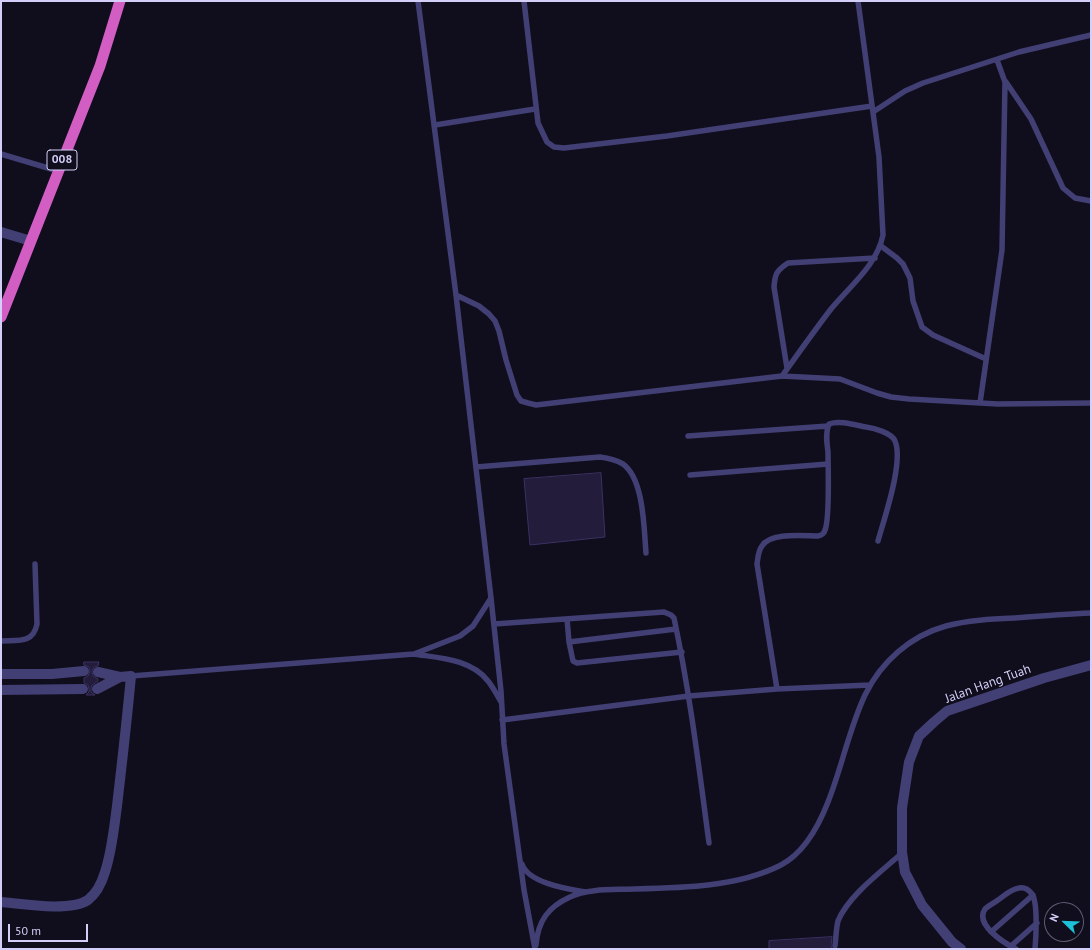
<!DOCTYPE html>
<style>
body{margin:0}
#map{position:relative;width:1092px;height:950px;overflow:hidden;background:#100e1c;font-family:"PT Sans",sans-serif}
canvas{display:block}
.frame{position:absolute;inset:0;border:2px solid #d4cff9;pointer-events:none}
.north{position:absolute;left:1044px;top:902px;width:40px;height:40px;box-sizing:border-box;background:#100e1c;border:1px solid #5e5b74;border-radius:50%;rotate:293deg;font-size:11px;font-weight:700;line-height:16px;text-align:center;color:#d4cff9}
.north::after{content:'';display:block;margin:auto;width:14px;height:18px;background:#1cc1d7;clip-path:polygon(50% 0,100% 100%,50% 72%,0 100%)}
.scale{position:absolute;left:8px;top:924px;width:80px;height:18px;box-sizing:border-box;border:2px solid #d4cff9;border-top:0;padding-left:5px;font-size:12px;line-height:14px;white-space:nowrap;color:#d4cff9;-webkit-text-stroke:3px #100e1c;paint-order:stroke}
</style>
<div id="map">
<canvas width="1092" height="950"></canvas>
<div class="frame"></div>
<div class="north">N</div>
<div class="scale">50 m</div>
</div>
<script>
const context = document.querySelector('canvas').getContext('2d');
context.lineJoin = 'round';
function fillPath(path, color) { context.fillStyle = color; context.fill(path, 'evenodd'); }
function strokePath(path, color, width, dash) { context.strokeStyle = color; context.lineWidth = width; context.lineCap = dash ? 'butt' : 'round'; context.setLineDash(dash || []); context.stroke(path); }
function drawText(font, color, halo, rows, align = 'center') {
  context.font = font + ' "PT Sans",sans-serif'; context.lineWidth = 3; context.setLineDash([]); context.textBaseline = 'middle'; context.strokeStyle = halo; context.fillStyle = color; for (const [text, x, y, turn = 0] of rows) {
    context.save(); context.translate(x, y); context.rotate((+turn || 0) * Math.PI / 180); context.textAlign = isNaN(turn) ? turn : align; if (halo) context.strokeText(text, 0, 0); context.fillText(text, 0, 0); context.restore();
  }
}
const building = new Path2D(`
 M 601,473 L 605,537 L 530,545 L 524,479 Z
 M 84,662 L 99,662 L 98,666 L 94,667 L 92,671 L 93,676 L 98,679 L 98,681 L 92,685 L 91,688 L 91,692 L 95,695 L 86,695 L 89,692 L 89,689 L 88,685 L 84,683 L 84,678 L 88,676 L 90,671 L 89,667 L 84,665 Z
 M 832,937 L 831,946 L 832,949 L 769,949 L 769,941 Z`);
const service = new Path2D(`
 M 418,1 L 456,295 L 491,598 L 501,691 L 504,744 L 524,890 L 535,949
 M 524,1 L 538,123 L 547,142 L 554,147 L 564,148 L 667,136 L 872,106
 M 1006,82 L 1031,119 L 1063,188 L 1075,198 L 1091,201
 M 873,112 L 905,91 L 923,83 L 1019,52 L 1091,35
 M 435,125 L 535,109
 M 1,154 L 58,171
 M 881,246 L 897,258 L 903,264 L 910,278 L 913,301 L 922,327 L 933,335 L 986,359
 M 456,295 L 479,306 L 489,314 L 495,321 L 499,331 L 506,360 L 517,395 L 521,401 L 528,403 L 536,405 L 782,376 L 840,379 L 877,393 L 891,397 L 909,399 L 998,404 L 1091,403
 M 787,368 L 774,287 C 775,274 776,271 788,263 L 875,258
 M 782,376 C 798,354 814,331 831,309 C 850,286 877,265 883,235 L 879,157 L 858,1
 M 980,403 L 1002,250 L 1005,82 L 997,60
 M 688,436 L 828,426
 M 476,467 L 600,457 C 608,458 616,460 623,464 C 644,479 644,529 646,553
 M 690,475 L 828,464
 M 567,619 L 569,642 L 573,661 L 577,663 L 682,652
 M 494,624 L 664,612 L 671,615 L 674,618 C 690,693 699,768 709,843
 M 1,641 C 18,640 33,644 37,624 L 35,564
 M 569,642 L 676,629
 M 414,654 L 460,636 L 473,626 L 491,598
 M 131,676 L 414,654 C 439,658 471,659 488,681 C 493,687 497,695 501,702
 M 777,689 L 757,564 C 758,558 758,551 762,546 C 770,532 804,536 818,536 C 822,535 824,534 825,530 C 830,519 828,466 828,452 C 827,443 825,433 829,424 C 840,420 855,425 866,427 C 874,428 892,433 895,441 C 904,462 884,519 878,541
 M 502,720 L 689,696 L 777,689 L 870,685
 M 522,864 C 528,883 568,889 585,892
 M 991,932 L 1033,895
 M 536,945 C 538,921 548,907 570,897 C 589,888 614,890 634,889 C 682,888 738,887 781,865 C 804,853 819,825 828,802 C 842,767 849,729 865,695 C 881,662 910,636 946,626 C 968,620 992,619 1015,618 C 1040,616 1066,614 1091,613
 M 835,946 C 836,938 836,929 838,921 C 848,896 882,871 902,853
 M 1011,946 L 1037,923
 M 1016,949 C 1006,944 974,925 985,909 C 988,906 994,903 998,900 C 1004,896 1011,889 1019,888 C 1024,887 1029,890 1032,894 C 1038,902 1036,938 1035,949`);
const minor = new Path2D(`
 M 1,232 L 31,241
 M 961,949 L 952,942 L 922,905 L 905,872 L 902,852 L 902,808 L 909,762 L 919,736 L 934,722 L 947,711 L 1044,678 L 1091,665`);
const tertiary = new Path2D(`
 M 1,674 L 52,674 L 84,671
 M 97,689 L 120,677
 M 1,690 L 83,689
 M 1,902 C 23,904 70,912 88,900 C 97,893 102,882 105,872 C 112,851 114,828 117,806 C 122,763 127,720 131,676 L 120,677 L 98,672`);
const trunk = new Path2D(`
 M 1,317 L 100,66 L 120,1`);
const shields = [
 [62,160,30]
];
const shieldNames = [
 ["008",62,160]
];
const streetNames = [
 ["Jalan Hang Tuah",988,684,-20]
];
fillPath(building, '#231c3a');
strokePath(building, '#3c3163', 1);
strokePath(service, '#423f75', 5.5);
strokePath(minor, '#423f75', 10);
strokePath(tertiary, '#423f75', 10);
strokePath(trunk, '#d25ec4', 11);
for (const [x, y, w] of shields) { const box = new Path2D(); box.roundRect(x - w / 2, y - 10, w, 20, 3); context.fillStyle = '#100e1c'; context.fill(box); strokePath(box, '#d4cff9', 1); }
drawText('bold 12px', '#d4cff9', null, shieldNames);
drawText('13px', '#d4cff9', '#100e1c', streetNames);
</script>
